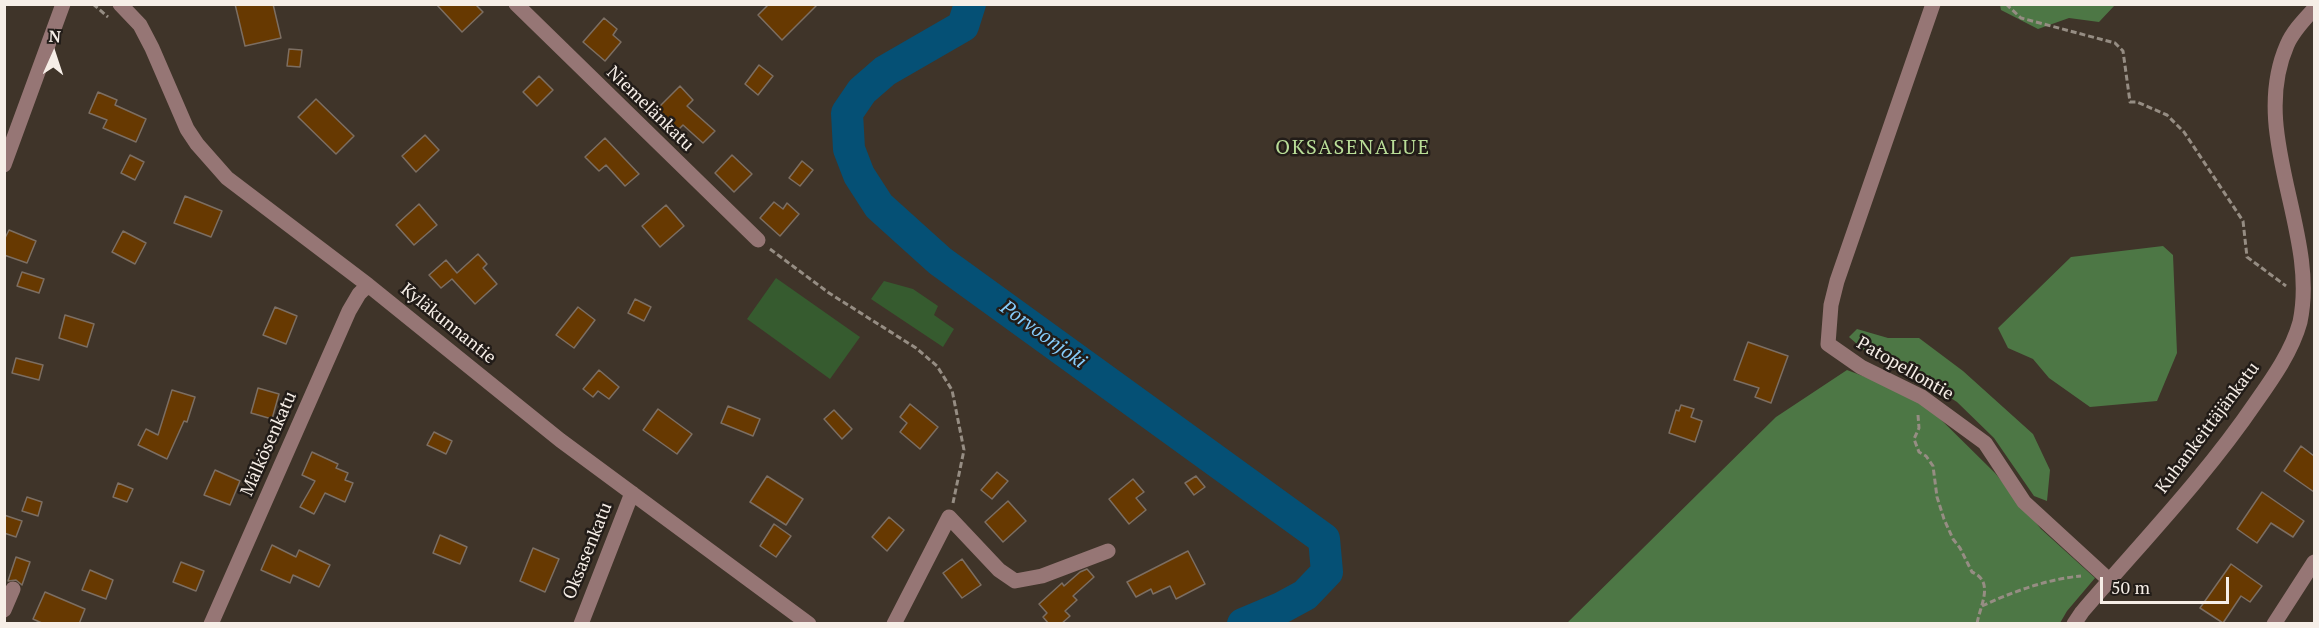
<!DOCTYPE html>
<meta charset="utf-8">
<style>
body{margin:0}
#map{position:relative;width:2319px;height:628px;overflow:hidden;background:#3f3429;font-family:"PT Serif",serif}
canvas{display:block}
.frame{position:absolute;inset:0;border:6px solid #f6eee7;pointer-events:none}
.north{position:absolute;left:24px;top:24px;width:60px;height:60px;-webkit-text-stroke:4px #221c18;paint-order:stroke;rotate:3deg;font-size:16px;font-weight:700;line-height:24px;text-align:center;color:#f6eee7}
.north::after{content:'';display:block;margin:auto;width:21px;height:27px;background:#f6eee7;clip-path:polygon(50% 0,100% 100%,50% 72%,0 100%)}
.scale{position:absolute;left:2100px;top:577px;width:129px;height:27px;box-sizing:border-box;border:3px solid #f6eee7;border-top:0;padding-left:8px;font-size:18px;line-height:21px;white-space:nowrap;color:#f6eee7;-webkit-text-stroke:4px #221c18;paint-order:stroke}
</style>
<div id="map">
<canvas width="2319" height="628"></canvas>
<div class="frame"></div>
<div class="north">N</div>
<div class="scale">50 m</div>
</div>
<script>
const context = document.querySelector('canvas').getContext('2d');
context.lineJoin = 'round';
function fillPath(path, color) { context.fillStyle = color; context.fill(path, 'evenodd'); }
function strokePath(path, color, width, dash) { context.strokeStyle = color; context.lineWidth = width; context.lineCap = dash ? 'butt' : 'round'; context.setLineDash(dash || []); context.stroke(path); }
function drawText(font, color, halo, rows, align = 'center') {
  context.font = font + ' "PT Serif",serif'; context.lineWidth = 5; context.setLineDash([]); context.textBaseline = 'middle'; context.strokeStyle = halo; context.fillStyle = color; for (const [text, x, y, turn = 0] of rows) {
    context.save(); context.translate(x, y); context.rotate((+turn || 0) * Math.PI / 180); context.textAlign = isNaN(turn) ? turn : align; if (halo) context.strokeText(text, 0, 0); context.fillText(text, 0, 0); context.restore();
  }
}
const green = new Path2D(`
 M 776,278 L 860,337 L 830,379 L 747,319 Z
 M 884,281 L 913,289 L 938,306 L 934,315 L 954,329 L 943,347 L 871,299 Z`);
const forest = new Path2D(`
 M 2000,5 L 2000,4 L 2115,5 L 2099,22 L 2069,18 L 2038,29 L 2001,10 Z
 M 2163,246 L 2173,255 L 2177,353 L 2157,401 L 2090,407 L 2049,378 L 2033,359 L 2008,348 L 1998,328 L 2071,257 Z
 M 1857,329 L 1888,338 L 1919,338 L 1963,371 L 2033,434 L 2050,470 L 2047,501 L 2034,496 L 1994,438 L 1957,402 L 1907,370 L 1865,351 L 1849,337 Z
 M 1847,370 L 1918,397 L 1995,473 L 2041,529 L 2095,578 L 2067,611 L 2060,623 L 1566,624 L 1776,417 Z`);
const river = new Path2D(`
 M 970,4 L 963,26 L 885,71 L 862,91 L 847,113 L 849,149 L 859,175 L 879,206 L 940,261 L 1324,539 L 1327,572 L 1305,595 L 1281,608 L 1243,624`);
const building = new Path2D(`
 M 235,4 L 273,4 L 281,38 L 245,46 Z
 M 436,4 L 475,4 L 483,12 L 462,32 Z
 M 769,4 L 818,4 L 782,40 L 758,15 Z
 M 604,18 L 617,29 L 613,35 L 621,42 L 605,61 L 583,42 Z
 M 289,49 L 302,50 L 300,67 L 287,66 Z
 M 759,65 L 773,76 L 758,95 L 745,84 Z
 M 539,76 L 553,90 L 537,106 L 523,92 Z
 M 680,86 L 693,100 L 687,106 L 715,131 L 703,143 L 683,125 L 675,133 L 654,112 Z
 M 98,92 L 117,100 L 115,105 L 146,119 L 136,142 L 103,128 L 107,120 L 89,113 Z
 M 316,99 L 354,136 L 336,154 L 298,117 Z
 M 425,135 L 439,150 L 416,172 L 402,156 Z
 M 605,138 L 639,174 L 625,186 L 606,165 L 599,171 L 585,157 Z
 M 130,155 L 144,162 L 135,180 L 121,173 Z
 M 732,155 L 752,174 L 734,192 L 715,173 Z
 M 802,161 L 813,170 L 800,186 L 789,178 Z
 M 185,196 L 222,211 L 211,237 L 174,223 Z
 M 774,202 L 783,209 L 787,203 L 799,214 L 780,236 L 760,218 Z
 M 419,204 L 437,225 L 414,245 L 396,225 Z
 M 666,205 L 684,226 L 660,247 L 642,226 Z
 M 9,230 L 36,241 L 27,263 L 4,255 L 4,240 Z
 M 123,231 L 146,243 L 135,264 L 112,252 Z
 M 478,254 L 487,264 L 483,268 L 497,284 L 475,304 L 452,279 L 441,288 L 429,275 L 446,260 L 457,273 Z
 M 22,272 L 44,279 L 39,293 L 17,286 Z
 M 635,299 L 651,307 L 644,321 L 628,313 Z
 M 275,307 L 297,316 L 286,344 L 263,335 Z
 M 578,307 L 595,320 L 574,348 L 556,335 Z
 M 65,315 L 94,324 L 87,347 L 59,338 Z
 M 1748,342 L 1788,356 L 1771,403 L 1755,397 L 1759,388 L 1734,380 Z
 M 16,358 L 43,365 L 39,380 L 12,373 Z
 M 599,370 L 619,387 L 609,399 L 598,391 L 593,397 L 583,389 Z
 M 258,388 L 279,394 L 272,419 L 251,413 Z
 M 172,390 L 195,397 L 187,422 L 184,421 L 167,459 L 138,445 L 146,429 L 158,435 Z
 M 910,404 L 938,427 L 920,449 L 900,432 L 907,423 L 900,417 Z
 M 1681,405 L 1694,409 L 1691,417 L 1702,421 L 1695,442 L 1669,433 L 1676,410 L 1679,411 Z
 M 728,406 L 760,419 L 753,436 L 721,423 Z
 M 658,409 L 692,434 L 677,454 L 643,430 Z
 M 834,410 L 852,429 L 842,439 L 824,419 Z
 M 434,432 L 452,441 L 446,454 L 427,445 Z
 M 2301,446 L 2314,456 L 2314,492 L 2284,471 Z
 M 312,452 L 338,464 L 336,468 L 348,473 L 345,480 L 353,483 L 345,502 L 325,493 L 314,514 L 300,507 L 315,481 L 302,475 Z
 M 215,470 L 240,481 L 230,505 L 204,495 Z
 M 997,472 L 1008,481 L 992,499 L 981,490 Z
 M 767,476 L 803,499 L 786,525 L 750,502 Z
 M 1196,476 L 1205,487 L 1194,495 L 1185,483 Z
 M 1133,479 L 1144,492 L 1136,498 L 1146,510 L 1129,524 L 1109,499 Z
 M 118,483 L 133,489 L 127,502 L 113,497 Z
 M 2262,492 L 2304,521 L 2293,537 L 2271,523 L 2257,543 L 2237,529 Z
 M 27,497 L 42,502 L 38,516 L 22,511 Z
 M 1008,501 L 1026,521 L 1003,542 L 985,522 Z
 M 4,515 L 22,521 L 16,537 L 4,533 Z
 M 889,517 L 904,530 L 887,551 L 872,537 Z
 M 774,524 L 791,536 L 776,557 L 760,546 Z
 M 440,535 L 467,547 L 460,564 L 433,553 Z
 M 272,545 L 296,557 L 299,550 L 330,565 L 319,587 L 293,575 L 290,583 L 261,570 Z
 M 533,548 L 559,559 L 545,592 L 520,581 Z
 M 1188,551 L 1205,584 L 1176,599 L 1170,586 L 1153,594 L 1151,589 L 1136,597 L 1127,582 Z
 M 16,557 L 30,562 L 22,585 L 16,580 L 8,581 Z
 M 962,559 L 981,585 L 962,598 L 943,573 Z
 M 181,562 L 204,571 L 196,591 L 173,582 Z
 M 2231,564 L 2262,586 L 2250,602 L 2241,596 L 2223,623 L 2200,608 Z
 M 1087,569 L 1094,577 L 1073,596 L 1077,600 L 1065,611 L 1070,616 L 1061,624 L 1049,624 L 1043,617 L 1047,613 L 1039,604 L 1062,583 L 1064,586 L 1080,572 Z
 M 90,570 L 113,580 L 106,599 L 82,590 Z
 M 45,592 L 85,609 L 79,624 L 44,624 L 33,619 Z`);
const path = new Path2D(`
 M 93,4 L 108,17
 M 2006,4 L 2021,18 L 2115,43 L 2123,51 L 2130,102 L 2137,102 L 2167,115 L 2184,132 L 2243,221 L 2247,257 L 2286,286
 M 770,249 L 829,293 L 916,348 L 937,366 L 952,390 L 964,450 L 953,503
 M 1918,415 L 1919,428 L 1914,439 L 1919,452 L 1926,456 L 1933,466 L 1937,497 L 1944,519 L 1953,539 L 1960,548 L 1972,572 C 1995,582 1980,605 1977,624
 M 1982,606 C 2012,592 2047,579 2081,576`);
const minor = new Path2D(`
 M 120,4 L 140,25 L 152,48 L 187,129 L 197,144 L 227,178 L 368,285 L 560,440 L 809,624
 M 516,4 L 758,240
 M 1933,4 L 1837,281 L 1831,305 L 1828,344 L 1861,367 L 1922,397 L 1985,443 L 2024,502 L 2109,580
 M 4,165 L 63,4
 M 4,610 L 13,589
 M 211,624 L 349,311 L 359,294 L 368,285
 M 581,624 L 632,493
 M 894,624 L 949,517 L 999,570 L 1015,581 L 1042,576 L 1108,551
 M 2074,624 L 2082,612 C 2141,543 2205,477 2256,402 C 2273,378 2292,351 2300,322 C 2319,232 2248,134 2287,45 C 2293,31 2304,20 2314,9
 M 2274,624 L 2314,562`);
const streetNames = [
 ["Niemelänkatu",650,109,44],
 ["Kyläkunnantie",448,324,39],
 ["Patopellontie",1905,369,30],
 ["Kuhankeittäjänkatu",2208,428,-53],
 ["Mälkösenkatu",269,444,-66],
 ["Oksasenkatu",588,551,-68]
];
const neighbourhoodNames = [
 ["OKSASENALUE",1353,148]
];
const waterNames = [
 ["Porvoonjoki",1043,335,36]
];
fillPath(green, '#365b2f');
fillPath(forest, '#4d7745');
strokePath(river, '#055075', 32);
fillPath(building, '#673901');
strokePath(building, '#7c6e62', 1.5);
strokePath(path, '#968d83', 3, [6, 3]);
strokePath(minor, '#967675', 15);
drawText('18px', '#f6eee7', '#221c18', streetNames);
context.letterSpacing = '1.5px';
drawText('20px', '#b9dd97', '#221c18', neighbourhoodNames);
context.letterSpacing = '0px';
drawText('italic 20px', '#86ccfa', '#221c18', waterNames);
</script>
